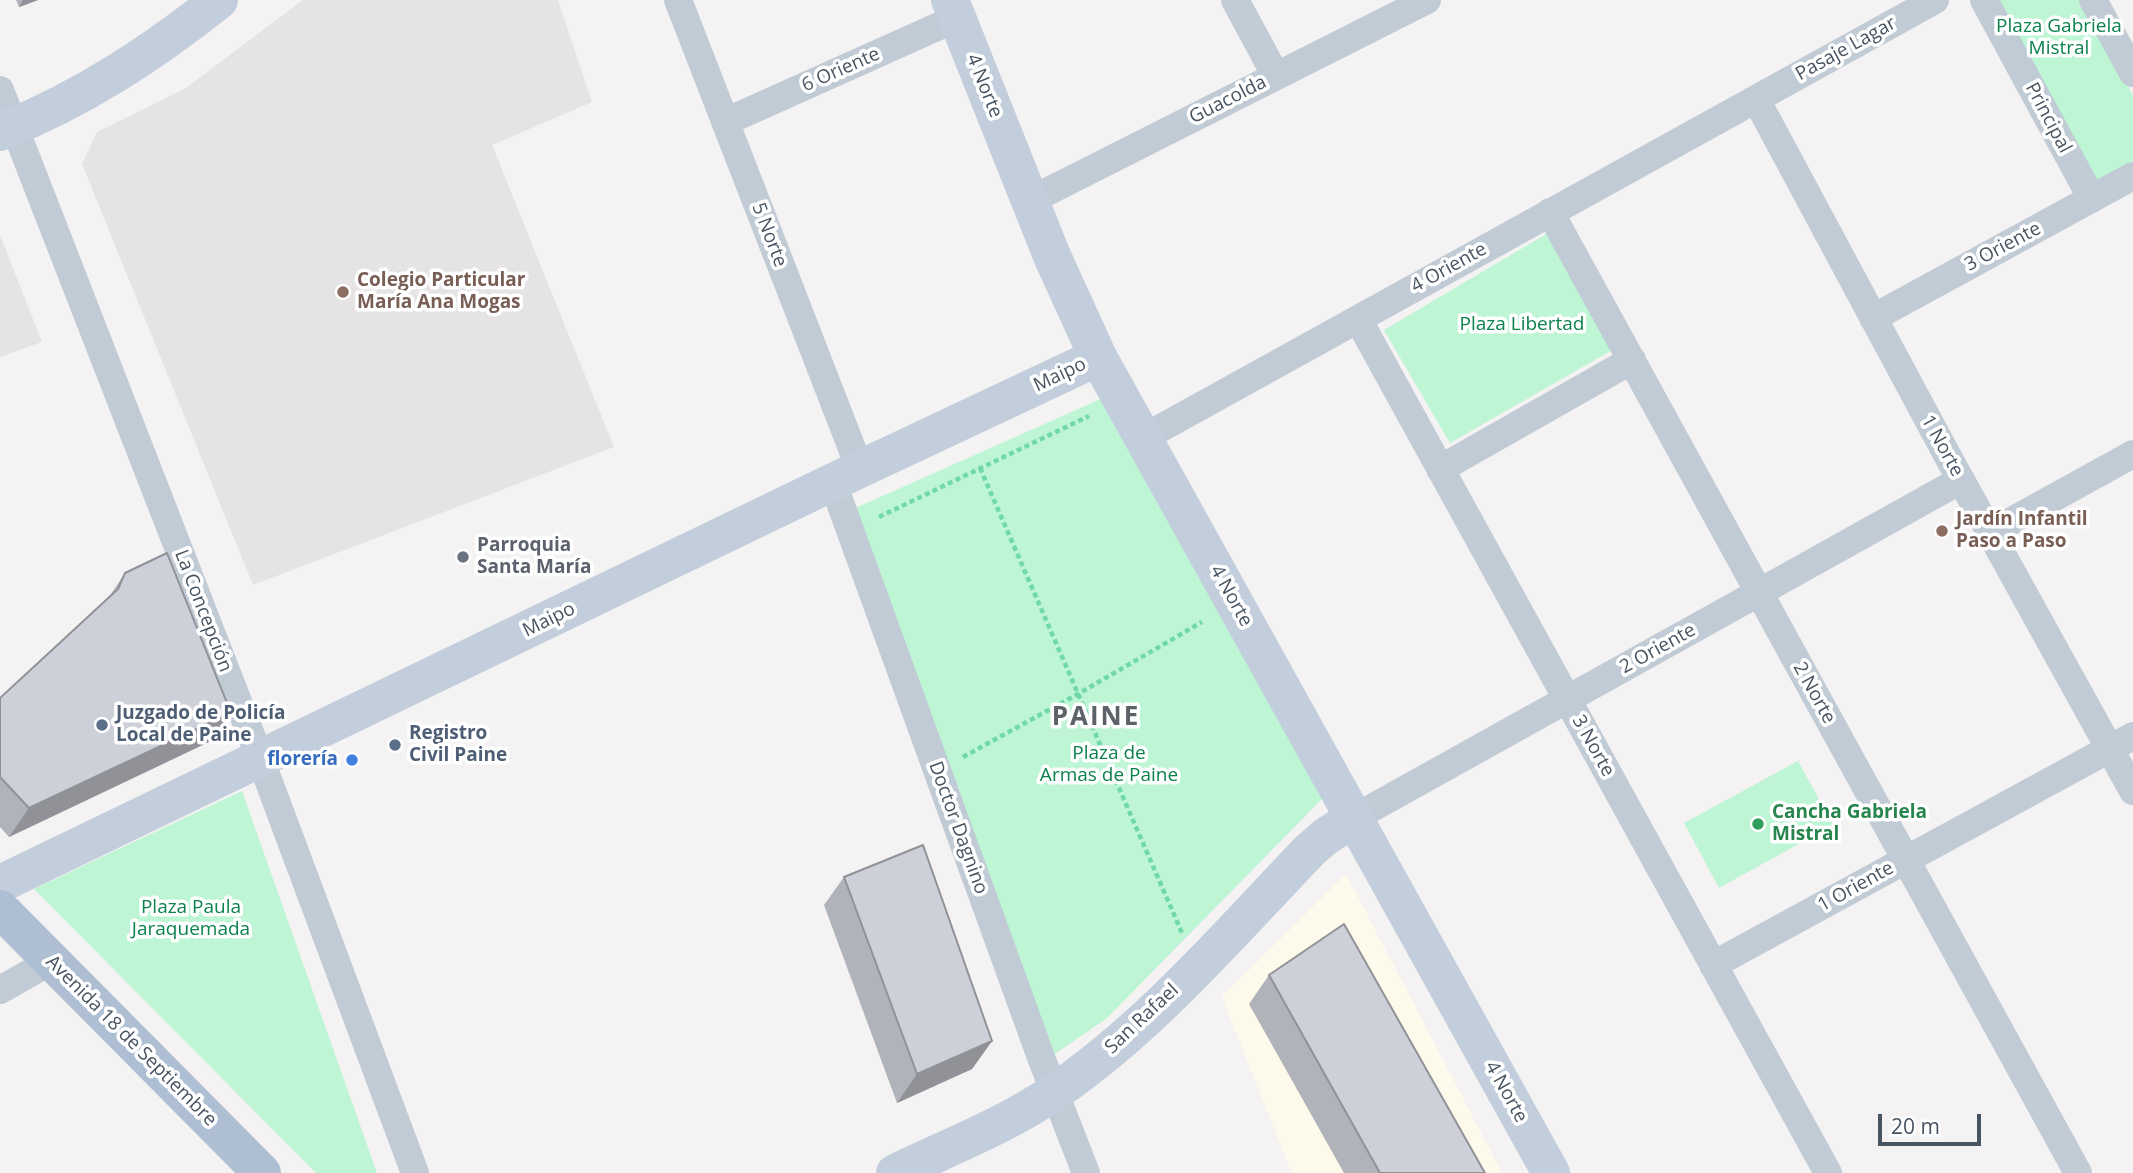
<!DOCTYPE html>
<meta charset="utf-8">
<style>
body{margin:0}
#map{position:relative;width:2133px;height:1173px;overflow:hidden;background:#f4f2f2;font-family:"Open Sans",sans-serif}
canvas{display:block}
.scale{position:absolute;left:1878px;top:1114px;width:103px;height:32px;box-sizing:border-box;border:4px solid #475462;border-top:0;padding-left:9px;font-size:21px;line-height:24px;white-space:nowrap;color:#475462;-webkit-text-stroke:5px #fff;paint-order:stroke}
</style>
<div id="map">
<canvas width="2133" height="1173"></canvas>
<div class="scale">20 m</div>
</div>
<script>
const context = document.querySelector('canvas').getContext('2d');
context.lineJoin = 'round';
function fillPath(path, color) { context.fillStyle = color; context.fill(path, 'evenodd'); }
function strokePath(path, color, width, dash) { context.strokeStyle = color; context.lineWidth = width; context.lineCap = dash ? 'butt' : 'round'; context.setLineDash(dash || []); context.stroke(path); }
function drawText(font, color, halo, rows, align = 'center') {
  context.font = font + ' "Open Sans",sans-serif'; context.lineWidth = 7; context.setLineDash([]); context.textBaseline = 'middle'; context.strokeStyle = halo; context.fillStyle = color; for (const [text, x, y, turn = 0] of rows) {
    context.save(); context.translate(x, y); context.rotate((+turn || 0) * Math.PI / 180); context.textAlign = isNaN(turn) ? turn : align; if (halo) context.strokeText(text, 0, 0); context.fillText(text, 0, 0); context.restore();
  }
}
const commercial = new Path2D(`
 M 1346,874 L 1502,1173 L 1292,1173 L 1222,997 Z`);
const education = new Path2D(`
 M 303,0 L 558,0 L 592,102 L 492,145 L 614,447 L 253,585 L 82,164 L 97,132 L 186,88 Z
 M 0,235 L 42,342 L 0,357 Z`);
const green = new Path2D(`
 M 1995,0 L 2081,0 L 2133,95 L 2133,162 L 2096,182 Z
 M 1548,233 L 1614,349 L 1450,443 L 1384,330 Z
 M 1105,397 L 1323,798 L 1106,1019 L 1037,1066 L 833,518 Z
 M 1798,761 L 1833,825 L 1719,888 L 1684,823 Z
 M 242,791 L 377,1173 L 316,1173 L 34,889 Z`);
const path = new Path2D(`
 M 980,468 L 1182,933
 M 879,517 L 1089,416
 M 963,757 L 1078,694 L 1202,622`);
const street = new Path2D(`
 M 678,0 L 860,469
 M 1235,0 L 1276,76
 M 1984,0 L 2092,199
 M 2093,0 L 2133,73
 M 0,90 L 260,758 L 415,1173
 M 1756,99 L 1946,453 L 2133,791
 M 725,122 L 957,18
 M 1029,201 L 1427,0
 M 1550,212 L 2078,1173
 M 1873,318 L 2133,176
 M 1358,319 L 1828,1173
 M 1143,438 L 1935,0
 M 1440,469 L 1632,360
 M 833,483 L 1042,1060 L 1086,1173
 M 1990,533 L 2133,454
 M 1354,818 L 1961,480
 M 1713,965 L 2133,736
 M 0,990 L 51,961`);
const secondary = new Path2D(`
 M 950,0 L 1052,256 L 1098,357 L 1551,1173
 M 0,132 C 81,100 151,54 219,0
 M 0,884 L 860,469 L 1098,357
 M 895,1173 C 949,1147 1007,1125 1056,1091 C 1151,1026 1231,932 1310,850 L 1325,837 L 1354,818`);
const primary = new Path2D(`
 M 0,909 L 262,1173`);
const wall = new Path2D(`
 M 16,0 L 38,0 L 19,7 Z
 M 125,573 L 211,741 L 9,837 L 0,827 L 0,698 L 107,600 Z
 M 844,877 L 992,1041 L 972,1069 L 897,1103 L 824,905 Z
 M 1269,975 L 1485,1173 L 1344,1173 L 1249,1004 Z`);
const shadedWall = new Path2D(`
 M 23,0 L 38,0 L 19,7 Z
 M 231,713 L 211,741 L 9,837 L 29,808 Z
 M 992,1041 L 972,1069 L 897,1103 L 917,1074 Z`);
const building = new Path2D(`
 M 167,553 L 231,713 L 29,808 L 0,777 L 0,698 L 118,589 L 125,573 Z
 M 923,845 L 992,1041 L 917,1074 L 844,877 Z
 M 1344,924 L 1485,1173 L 1380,1173 L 1269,975 Z`);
const markers = [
 [343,292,7,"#8d6e63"],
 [1942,531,7,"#8d6e63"],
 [463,557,7,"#6b7280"],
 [102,725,7,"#5c6f8a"],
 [395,745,7,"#5c6f8a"],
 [352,760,7,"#3f7fe0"],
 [1758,824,7,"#2e9e5b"]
];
const parkNames = [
 ["Plaza Gabriela",2059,27],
 ["Mistral",2059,49],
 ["Plaza Libertad",1522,325],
 ["Plaza de",1109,754],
 ["Armas de Paine",1109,776],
 ["Plaza Paula",191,908],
 ["Jaraquemada",191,930]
];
const streetNames = [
 ["Pasaje Lagar",1846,49,-29],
 ["6 Oriente",841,70,-24],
 ["4 Norte",984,86,68],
 ["Guacolda",1228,100,-27],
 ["Principal",2048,118,62],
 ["5 Norte",769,235,69],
 ["3 Oriente",2003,247,-28],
 ["4 Oriente",1449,268,-29],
 ["Maipo",1060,375,-25],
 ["1 Norte",1942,446,61],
 ["4 Norte",1231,596,61],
 ["La Concepción",203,611,69],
 ["Maipo",549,620,-26],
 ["2 Oriente",1658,649,-29],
 ["2 Norte",1814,693,61],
 ["3 Norte",1593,746,61],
 ["Doctor Dagnino",958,828,70],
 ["1 Oriente",1856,887,-29],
 ["San Rafael",1142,1019,-43],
 ["Avenida 18 de Septiembre",131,1041,45],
 ["4 Norte",1506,1092,61]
];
const educationNames = [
 ["Colegio Particular",357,281],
 ["María Ana Mogas",357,303],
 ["Jardín Infantil",1956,520],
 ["Paso a Paso",1956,542]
];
const worshipNames = [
 ["Parroquia",477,546],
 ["Santa María",477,568]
];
const serviceNames = [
 ["Juzgado de Policía",116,714],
 ["Local de Paine",116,736],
 ["Registro",409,734],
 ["Civil Paine",409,756]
];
const shopNames = [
 ["florería",338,760]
];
const leisureNames = [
 ["Cancha Gabriela",1772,813],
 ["Mistral",1772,835]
];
const districtNames = [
 ["PAINE",1096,718]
];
fillPath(commercial, '#fefaeb');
fillPath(education, '#e5e3e3');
fillPath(green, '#bdf5d5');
strokePath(path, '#70d8a9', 4.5, [5, 3.5]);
strokePath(street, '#c1cbd5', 28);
strokePath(secondary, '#c3cedc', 38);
strokePath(primary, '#afbfd3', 38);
fillPath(wall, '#b0b3ba');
fillPath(shadedWall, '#909297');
fillPath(building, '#cdd0d8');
strokePath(building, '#909297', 2);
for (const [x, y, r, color] of markers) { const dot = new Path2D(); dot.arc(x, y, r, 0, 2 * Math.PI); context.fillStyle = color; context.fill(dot); strokePath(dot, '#fff', 2.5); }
drawText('19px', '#0c824c', '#fff', parkNames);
drawText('19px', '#475462', '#fff', streetNames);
drawText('bold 19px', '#785e54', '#fff', educationNames, 'left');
drawText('bold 19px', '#5b616d', '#fff', worshipNames, 'left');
drawText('bold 19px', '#4e5e75', '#fff', serviceNames, 'left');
drawText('bold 19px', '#366cbe', '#fff', shopNames, 'right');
drawText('bold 19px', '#27864d', '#fff', leisureNames, 'left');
context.letterSpacing = '2px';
drawText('bold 26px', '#5d6168', '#fff', districtNames);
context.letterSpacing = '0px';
</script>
